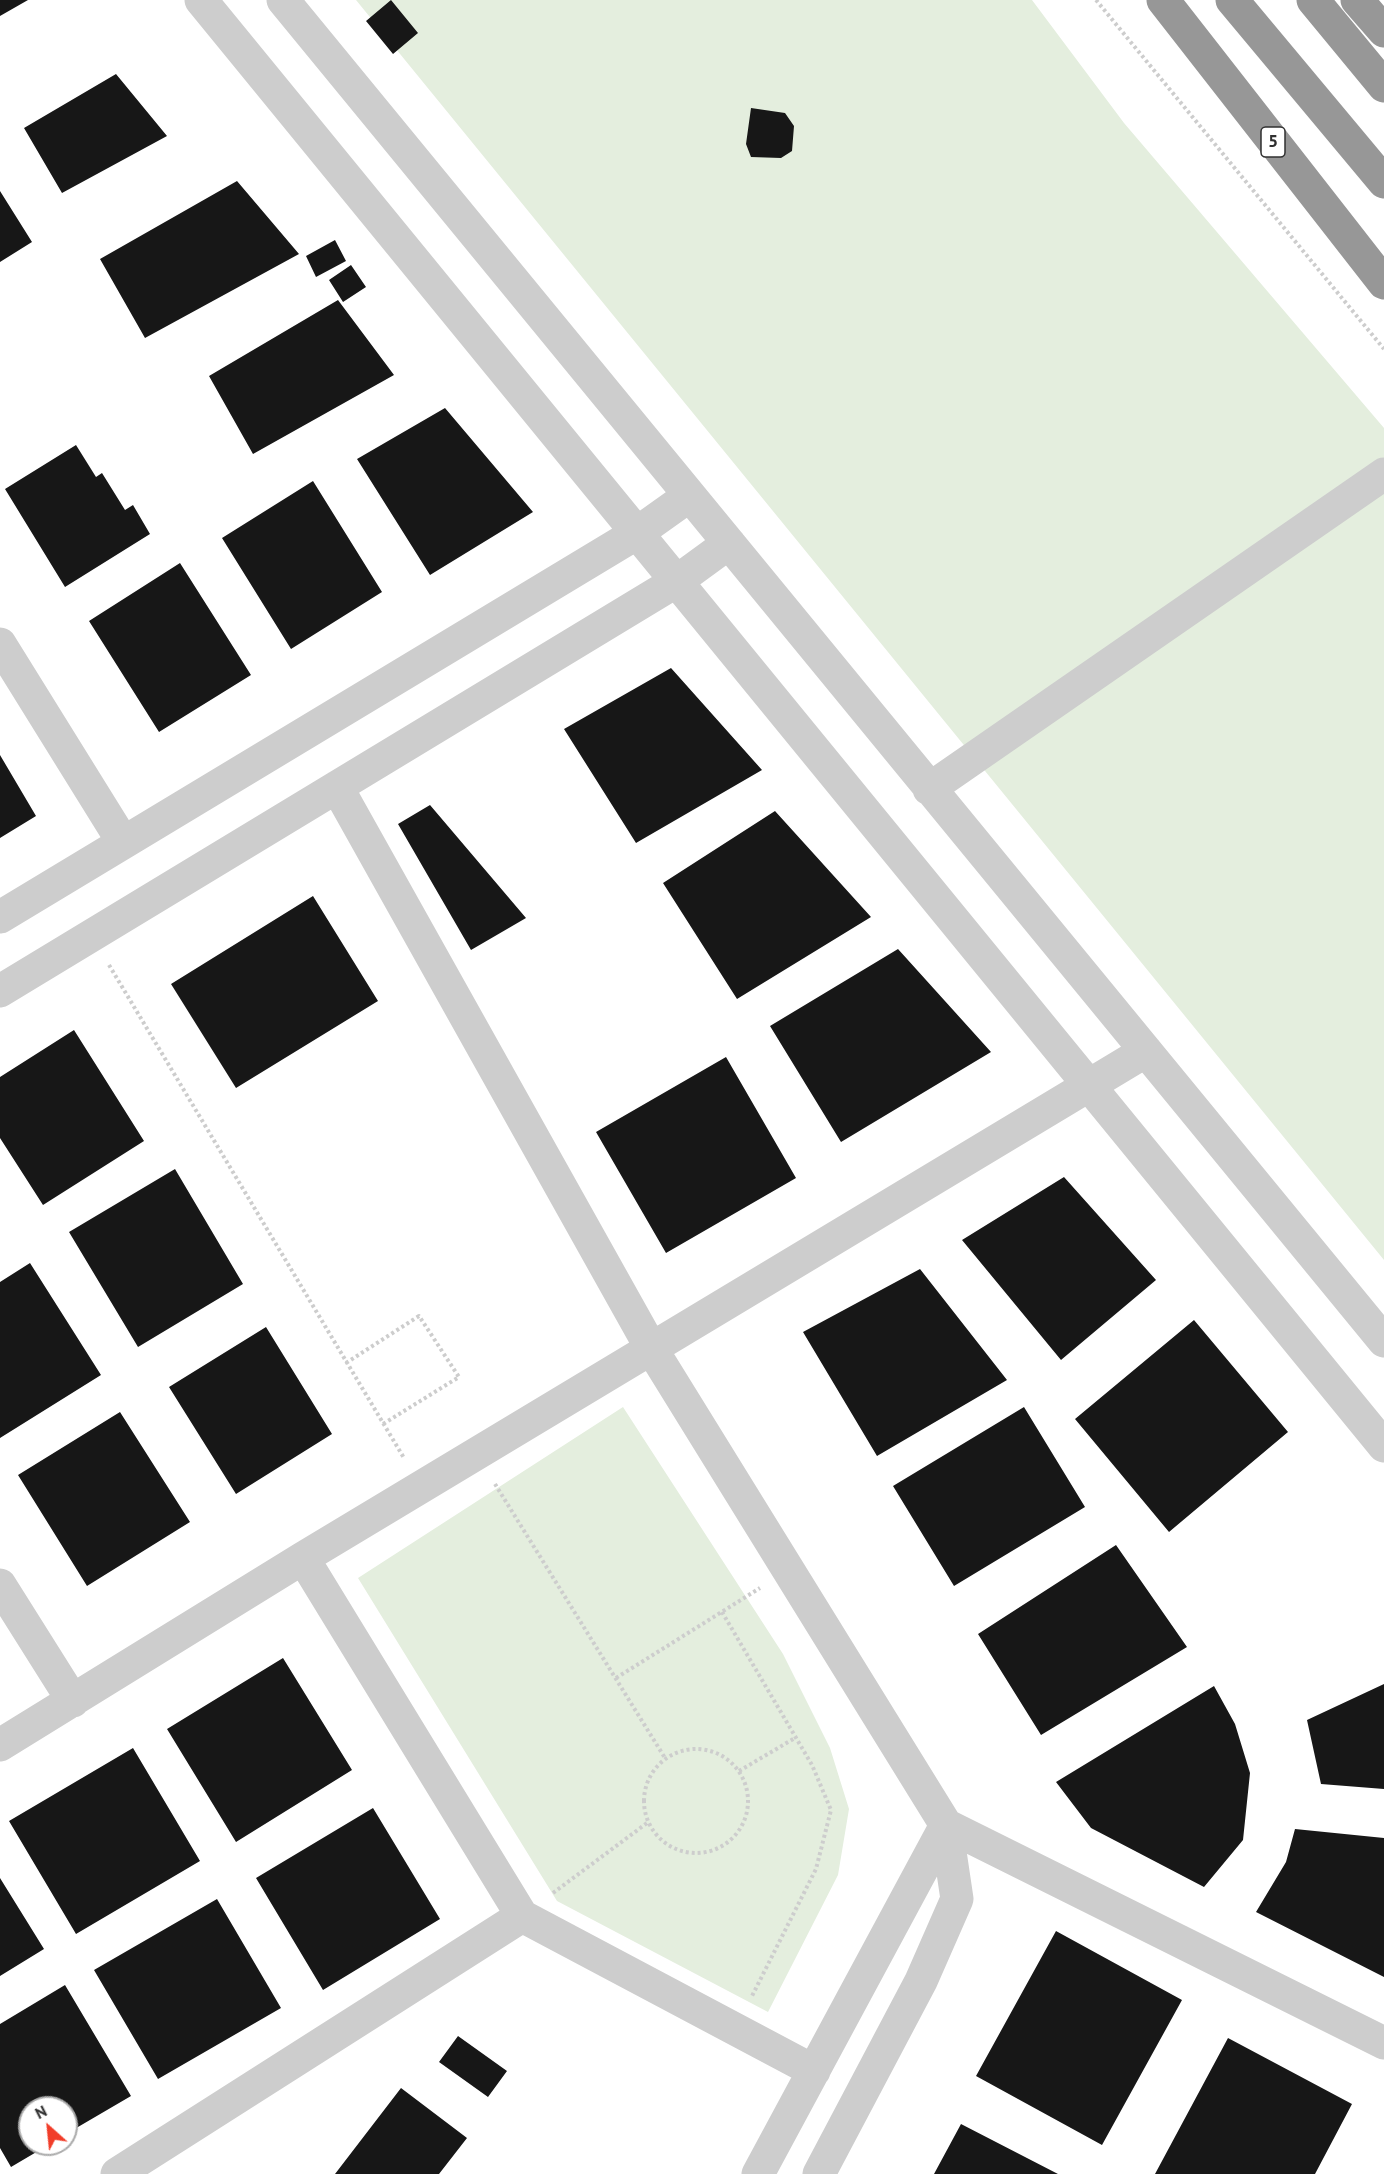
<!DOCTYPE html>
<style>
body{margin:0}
#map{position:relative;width:1384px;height:2174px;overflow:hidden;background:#fff;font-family:"PT Sans",sans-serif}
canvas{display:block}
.north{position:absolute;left:18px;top:2096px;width:60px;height:60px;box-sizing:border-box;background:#fff;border:2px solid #acacac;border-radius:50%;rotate:333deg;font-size:16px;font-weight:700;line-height:24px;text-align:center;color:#303030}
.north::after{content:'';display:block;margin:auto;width:21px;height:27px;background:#f13d29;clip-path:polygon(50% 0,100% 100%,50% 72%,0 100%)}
</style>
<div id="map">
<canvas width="1384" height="2174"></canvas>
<div class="north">N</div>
</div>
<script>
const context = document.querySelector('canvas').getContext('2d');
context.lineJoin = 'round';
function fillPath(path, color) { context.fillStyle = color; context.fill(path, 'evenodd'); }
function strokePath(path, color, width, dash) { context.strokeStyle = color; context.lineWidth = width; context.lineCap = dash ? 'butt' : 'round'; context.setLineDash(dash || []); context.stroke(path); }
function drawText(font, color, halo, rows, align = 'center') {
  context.font = font + ' "PT Sans",sans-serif'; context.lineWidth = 6; context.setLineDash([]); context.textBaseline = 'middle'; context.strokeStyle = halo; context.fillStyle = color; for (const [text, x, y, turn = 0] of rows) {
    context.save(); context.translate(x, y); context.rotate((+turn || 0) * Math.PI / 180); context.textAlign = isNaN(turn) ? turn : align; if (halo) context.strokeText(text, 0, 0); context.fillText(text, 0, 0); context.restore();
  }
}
const green = new Path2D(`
 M 356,0 L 1032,0 L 1124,123 L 1384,428 L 1384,1260 Z
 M 623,1407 L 783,1654 L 830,1748 L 849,1809 L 838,1875 L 768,2012 L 557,1901 L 358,1578 Z`);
const building = new Path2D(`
 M 0,0 L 28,0 L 0,16 Z
 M 391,0 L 418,33 L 393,54 L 366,21 Z
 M 116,74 L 167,136 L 62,193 L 24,128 Z
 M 751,108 L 785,113 L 794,126 L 792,151 L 781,158 L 751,157 L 746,144 Z
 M 237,181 L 299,254 L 145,338 L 100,259 Z
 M 0,191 L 32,242 L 0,262 Z
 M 335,240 L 346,261 L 316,277 L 306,256 Z
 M 351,265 L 366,287 L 343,302 L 329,280 Z
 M 338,300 L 394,375 L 253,454 L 209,376 Z
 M 445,408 L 533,512 L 430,575 L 357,459 Z
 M 76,445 L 96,477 L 102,473 L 125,510 L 133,505 L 150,534 L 65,587 L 5,489 Z
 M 313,481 L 382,592 L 291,649 L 222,538 Z
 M 180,563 L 251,675 L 159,732 L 89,621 Z
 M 671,668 L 762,770 L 636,843 L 564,729 Z
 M 0,755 L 36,816 L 0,838 Z
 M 430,805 L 526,918 L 471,950 L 398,824 Z
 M 775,811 L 871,917 L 737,999 L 663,883 Z
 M 313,896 L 378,1001 L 236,1088 L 171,984 Z
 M 898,949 L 991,1052 L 841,1142 L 770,1026 Z
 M 74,1030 L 144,1141 L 43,1205 L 0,1138 L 0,1077 Z
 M 726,1057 L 796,1178 L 666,1253 L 596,1132 Z
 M 175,1169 L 243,1284 L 138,1347 L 69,1232 Z
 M 1064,1177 L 1156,1280 L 1061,1360 L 962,1240 Z
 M 30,1263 L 101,1375 L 0,1438 L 0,1282 Z
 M 920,1269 L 1007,1380 L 877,1456 L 803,1332 Z
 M 1194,1320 L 1288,1432 L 1169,1532 L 1075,1419 Z
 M 266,1327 L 332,1434 L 236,1494 L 169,1387 Z
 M 1024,1407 L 1085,1507 L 954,1586 L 893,1486 Z
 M 120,1412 L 190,1522 L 87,1586 L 18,1475 Z
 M 1116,1545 L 1187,1647 L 1041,1735 L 978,1634 Z
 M 283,1658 L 352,1770 L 236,1842 L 167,1729 Z
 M 1384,1684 L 1384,1789 L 1321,1784 L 1307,1720 Z
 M 1214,1686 L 1235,1724 L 1250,1773 L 1243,1840 L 1204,1887 L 1091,1828 L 1056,1782 Z
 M 133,1748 L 200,1861 L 76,1934 L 9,1821 Z
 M 373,1808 L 440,1919 L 323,1990 L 256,1878 Z
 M 1295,1829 L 1384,1838 L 1384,1977 L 1256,1912 L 1286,1862 Z
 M 0,1878 L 44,1949 L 0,1976 Z
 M 217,1899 L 281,2008 L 158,2079 L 94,1970 Z
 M 1056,1931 L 1182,2000 L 1102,2145 L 976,2076 Z
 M 65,1985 L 131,2096 L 66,2134 L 66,2108 L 30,2108 L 30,2144 L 50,2144 L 11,2167 L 0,2148 L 0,2024 Z
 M 458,2036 L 507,2071 L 488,2097 L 439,2062 Z
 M 1228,2038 L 1352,2104 L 1315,2174 L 1155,2174 Z
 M 401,2088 L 467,2138 L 439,2174 L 335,2174 Z
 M 961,2124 L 1058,2174 L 934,2174 Z`);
const path = new Path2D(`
 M 1096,0 L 1384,349
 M 109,965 L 404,1458
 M 346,1363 L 419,1316 L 459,1377 L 383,1424
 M 495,1484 L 665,1758
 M 722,1612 L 812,1765 L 831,1810 L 816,1869 L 751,1998
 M 616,1678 L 760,1588
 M644 1801a52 52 0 1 1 104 0a52 52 0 1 1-104 0Z
 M 739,1771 L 795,1738
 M 553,1893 L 647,1823`);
const minor = new Path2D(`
 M 201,0 L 1384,1446
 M 283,0 L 1384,1341
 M 0,644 L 123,842
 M 337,787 L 651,1348 L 946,1825 L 758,2174
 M 929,789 L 1384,474
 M 0,917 L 637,533 L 689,496
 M 0,991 L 677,581 L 729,543
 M 0,1585 L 73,1701
 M 0,1745 L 303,1558 L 1146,1051
 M 946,1825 L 1384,2043
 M 522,1916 L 814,2071
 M 117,2174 L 522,1916 L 303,1558
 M 819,2174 L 921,1981 L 957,1899 L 946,1825`);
const highway = new Path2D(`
 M 1163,0 L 1384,283
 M 1232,0 L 1384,182
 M 1313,0 L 1384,86
 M 1357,0 L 1384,31`);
const shields = [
 [1273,142,24]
];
const shieldNames = [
 ["5",1273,142]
];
fillPath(green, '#e4eede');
fillPath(building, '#171717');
strokePath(path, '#cdcdcd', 4, [3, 3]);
strokePath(minor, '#cdcdcd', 33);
strokePath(highway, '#979797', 33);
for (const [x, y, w] of shields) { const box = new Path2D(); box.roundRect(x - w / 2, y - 15, w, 30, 4.5); context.fillStyle = '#fff'; context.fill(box); strokePath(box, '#303030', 1.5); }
drawText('bold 18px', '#303030', null, shieldNames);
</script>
